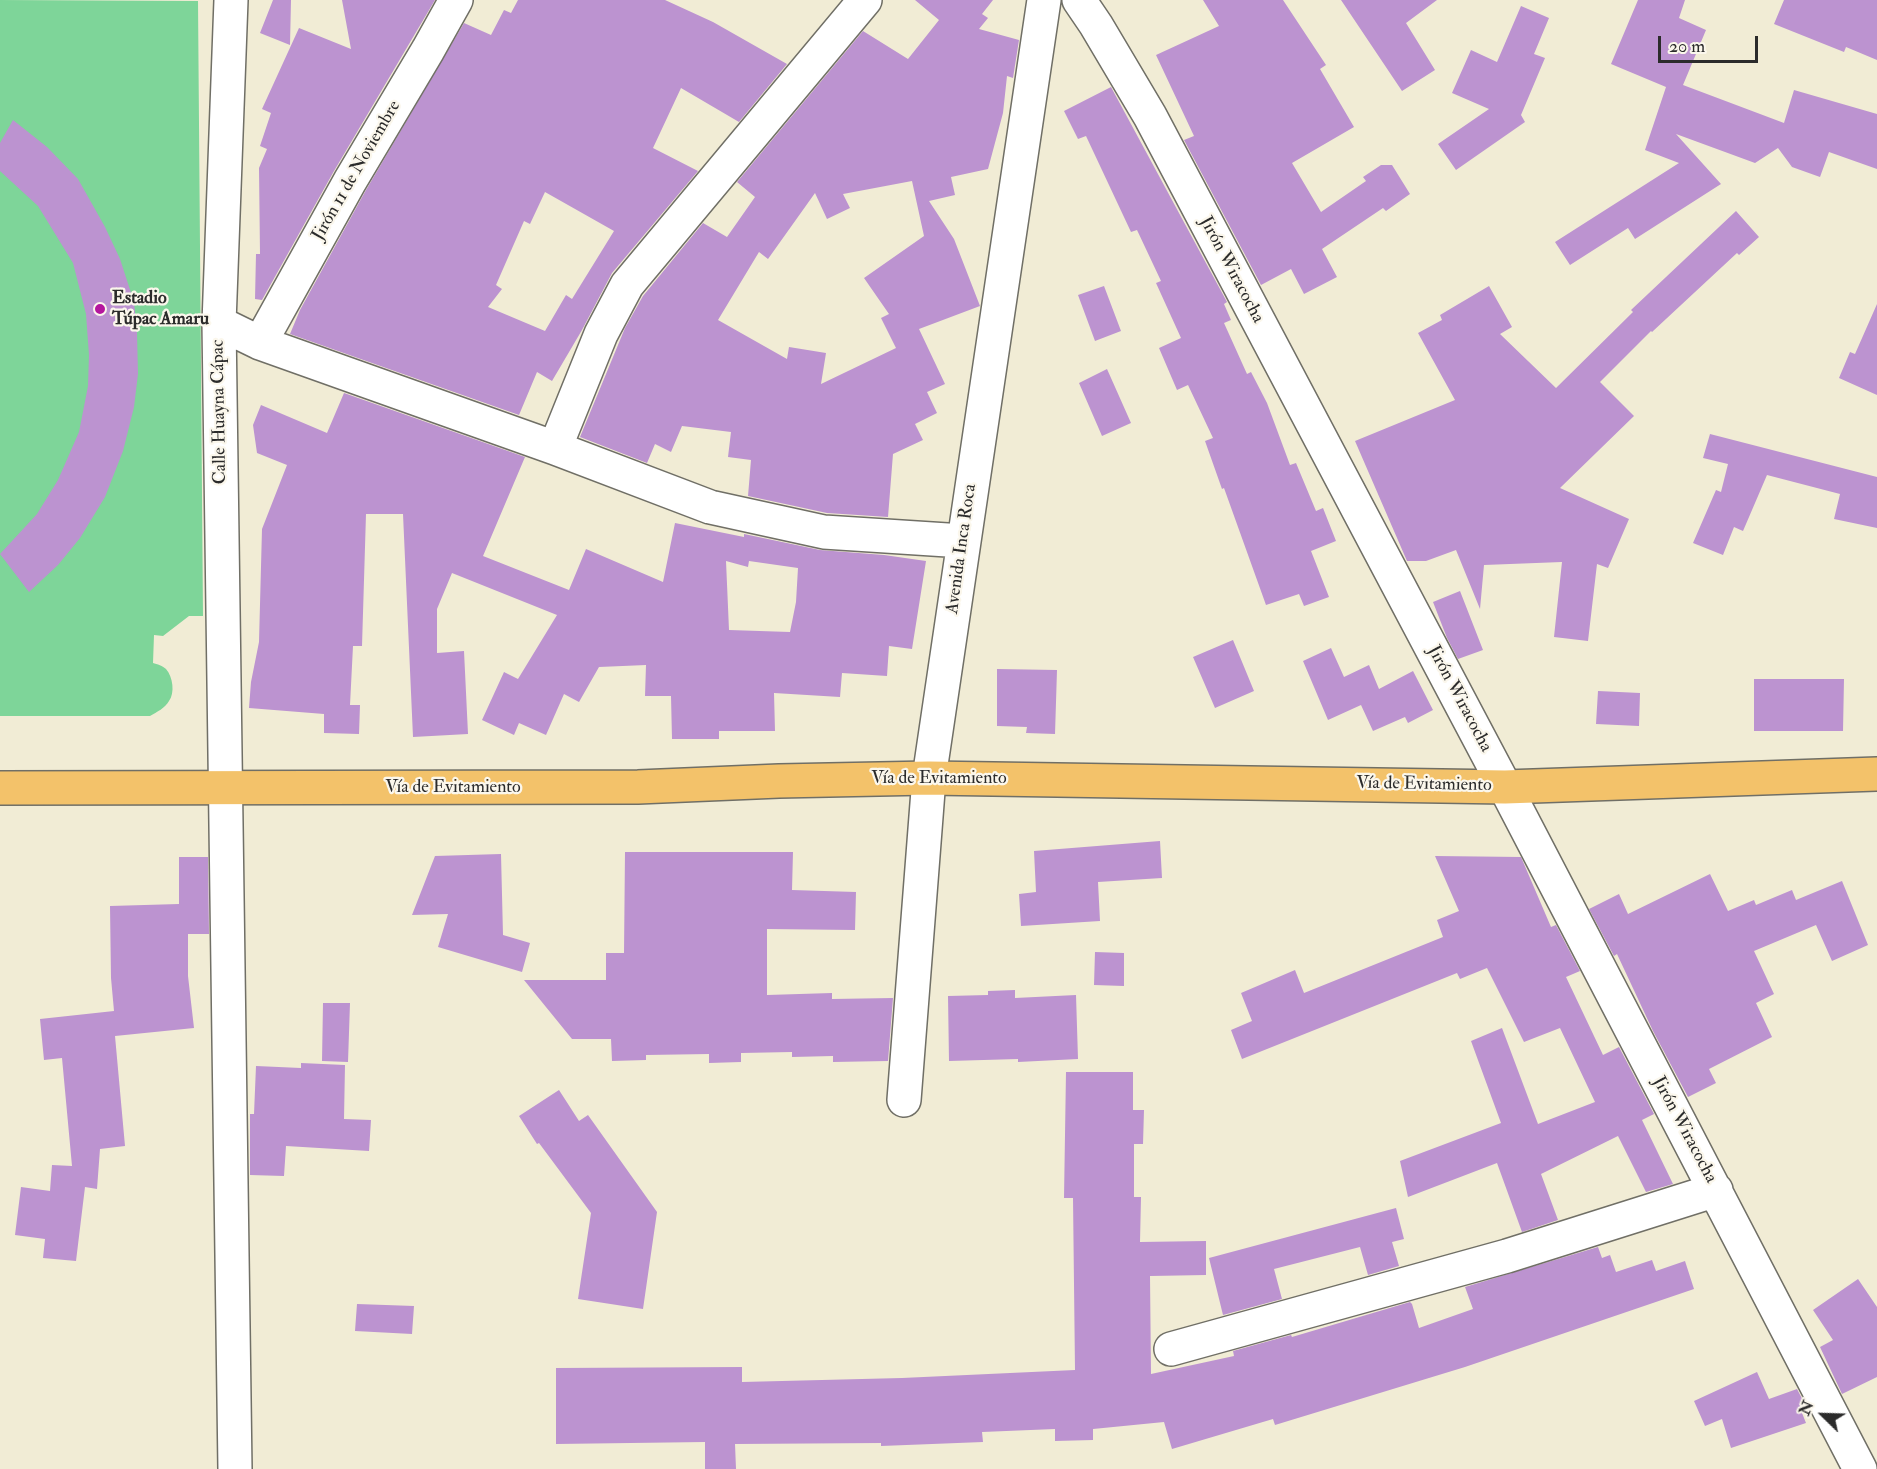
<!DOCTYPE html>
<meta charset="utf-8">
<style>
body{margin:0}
#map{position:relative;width:1877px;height:1469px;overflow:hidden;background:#f1ecd5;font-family:"IM FELL Double Pica",serif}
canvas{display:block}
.north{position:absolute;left:1793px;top:1385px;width:60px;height:60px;-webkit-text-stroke:4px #fbf7ec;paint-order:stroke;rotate:293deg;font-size:16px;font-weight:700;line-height:24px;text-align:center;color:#2b2b2b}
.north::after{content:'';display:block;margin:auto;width:21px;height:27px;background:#2b2b2b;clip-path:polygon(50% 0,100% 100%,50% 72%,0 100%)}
.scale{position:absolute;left:1658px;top:36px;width:100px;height:27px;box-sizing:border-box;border:3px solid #2b2b2b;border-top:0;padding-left:8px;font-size:18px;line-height:21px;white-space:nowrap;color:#2b2b2b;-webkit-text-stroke:4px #fbf7ec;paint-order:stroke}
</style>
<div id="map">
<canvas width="1877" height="1469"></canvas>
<div class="north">N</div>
<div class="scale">20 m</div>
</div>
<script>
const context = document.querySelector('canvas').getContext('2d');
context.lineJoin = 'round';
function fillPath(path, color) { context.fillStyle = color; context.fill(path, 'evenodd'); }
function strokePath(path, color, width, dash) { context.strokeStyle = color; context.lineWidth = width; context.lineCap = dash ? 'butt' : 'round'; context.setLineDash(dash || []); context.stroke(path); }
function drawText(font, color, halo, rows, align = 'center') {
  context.font = font + ' "IM FELL Double Pica",serif'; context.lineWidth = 4.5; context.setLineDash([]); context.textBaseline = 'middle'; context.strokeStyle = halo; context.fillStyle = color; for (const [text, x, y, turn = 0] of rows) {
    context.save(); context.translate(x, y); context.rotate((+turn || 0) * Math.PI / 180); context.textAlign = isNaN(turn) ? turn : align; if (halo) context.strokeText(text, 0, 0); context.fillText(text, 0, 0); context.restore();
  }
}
const green = new Path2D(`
 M 0,0 L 198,1 L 203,616 L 189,616 L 163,636 L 154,635 L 153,663 C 157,664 163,666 166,669 C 173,677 175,693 169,701 C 165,708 157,712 150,716 L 0,716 Z`);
const building = new Path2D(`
 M 273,0 L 291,0 L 290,45 L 260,33 Z
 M 342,0 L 435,0 L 334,171 L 262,300 L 255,299 L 256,254 L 260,254 L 259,168 L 267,149 L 260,146 L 271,113 L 262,109 L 299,28 L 351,49 Z
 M 518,0 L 665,0 L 713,22 L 787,64 L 739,122 L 681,88 L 653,148 L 698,171 L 612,273 L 582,330 L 552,381 L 537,372 L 519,415 L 290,334 L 300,310 L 366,190 L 464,23 L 491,35 L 504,10 L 511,13 ZM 545,192 L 614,231 L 572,299 L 566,295 L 545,331 L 488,307 L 502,289 L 496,285 L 524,221 L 530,224 Z
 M 915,0 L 993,0 L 982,14 L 988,18 L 979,29 L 1019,40 L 1013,78 L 1007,76 L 1003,113 L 988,169 L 951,177 L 955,195 L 929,201 L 954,239 L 980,306 L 919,329 L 945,384 L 927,392 L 937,413 L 915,424 L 923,440 L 893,454 L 888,517 L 827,513 L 748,496 L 751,460 L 728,457 L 731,432 L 682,426 L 671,452 L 655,444 L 647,463 L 580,437 L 625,328 L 643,296 L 703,223 L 727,237 L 755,197 L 737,182 L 863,31 L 908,59 L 939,20 ZM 912,181 L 924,236 L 864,278 L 889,314 L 881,318 L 896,348 L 821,384 L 826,353 L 789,347 L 787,359 L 718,320 L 759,252 L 768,259 L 815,193 L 827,219 L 850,208 L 843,194 Z
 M 1203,0 L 1283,0 L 1326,65 L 1320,69 L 1354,127 L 1292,163 L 1321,212 L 1366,181 L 1363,177 L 1381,165 L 1392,165 L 1410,194 L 1386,211 L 1383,208 L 1322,249 L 1337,277 L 1304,294 L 1291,269 L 1261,285 L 1184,140 L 1194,136 L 1156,55 L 1219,26 Z
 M 1341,0 L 1437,0 L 1406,23 L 1435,70 L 1402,91 Z
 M 1638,0 L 1685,0 L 1679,18 L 1706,30 L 1683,85 L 1784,123 L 1794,90 L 1877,114 L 1877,169 L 1829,152 L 1820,177 L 1792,167 L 1778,148 L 1755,163 L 1676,134 L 1721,184 L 1635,239 L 1628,228 L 1570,265 L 1555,242 L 1679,163 L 1645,150 L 1666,87 L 1611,64 Z
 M 1784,0 L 1877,0 L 1877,60 L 1846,47 L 1844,52 L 1774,24 Z
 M 1521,6 L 1549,18 L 1534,54 L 1545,58 L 1521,115 L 1525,122 L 1456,170 L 1438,144 L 1489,109 L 1452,93 L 1471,50 L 1497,62 Z
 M 1111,87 L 1227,302 L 1224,304 L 1231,320 L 1224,323 L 1247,374 L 1251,372 L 1267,403 L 1290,465 L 1296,463 L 1316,511 L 1323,508 L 1336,541 L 1311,551 L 1329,597 L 1304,606 L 1299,594 L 1266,605 L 1224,488 L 1222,489 L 1205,441 L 1213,438 L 1188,385 L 1177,390 L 1159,348 L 1181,338 L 1156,283 L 1161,281 L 1137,230 L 1131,232 L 1086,136 L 1078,139 L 1064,111 Z
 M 13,120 L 47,147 L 78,179 L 105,227 L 120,259 L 134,302 L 137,333 L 138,374 L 134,407 L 123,451 L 105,497 L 80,538 L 58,565 L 29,592 L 0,554 L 37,514 L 58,480 L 79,432 L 88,386 L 89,355 L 86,314 L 73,263 L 38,206 L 0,171 L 0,143 Z
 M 1736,211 L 1759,237 L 1739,255 L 1737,253 L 1652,332 L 1651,331 L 1600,382 L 1634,416 L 1560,488 L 1629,519 L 1608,568 L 1597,564 L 1588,641 L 1554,637 L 1562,562 L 1484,565 L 1480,609 L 1456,550 L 1426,561 L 1407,561 L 1355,441 L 1455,400 L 1418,333 L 1442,320 L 1440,315 L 1489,286 L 1512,327 L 1500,334 L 1556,388 L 1633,312 L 1631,310 Z
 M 1104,286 L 1121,331 L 1095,341 L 1078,295 Z
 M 1877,304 L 1877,395 L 1839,378 L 1850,352 L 1855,354 Z
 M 1107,369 L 1131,423 L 1102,436 L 1079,383 Z
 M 344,393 L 525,457 L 483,556 L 569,590 L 586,549 L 663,582 L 675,523 L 744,537 L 744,534 L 820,550 L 884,555 L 926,561 L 912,649 L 889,646 L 887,676 L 842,673 L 840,697 L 774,693 L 775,731 L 719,731 L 719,739 L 672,739 L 671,696 L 645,696 L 646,665 L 599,667 L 579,702 L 564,694 L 546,735 L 519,723 L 514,735 L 482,720 L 504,672 L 518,679 L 557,615 L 452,573 L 437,609 L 437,653 L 464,651 L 468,734 L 413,737 L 403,514 L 366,514 L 362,646 L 353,646 L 350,705 L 360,705 L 359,734 L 324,733 L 324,714 L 249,708 L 251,682 L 259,642 L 262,529 L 287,465 L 257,453 L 253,425 L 261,405 L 327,433 ZM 726,561 L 748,567 L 749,561 L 798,568 L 796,602 L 790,632 L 729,630 Z
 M 1710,434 L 1877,477 L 1877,528 L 1834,519 L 1840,494 L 1767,475 L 1743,531 L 1734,527 L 1723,555 L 1693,543 L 1716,490 L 1721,492 L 1728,464 L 1703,458 Z
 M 1460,591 L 1483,650 L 1458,659 L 1447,638 L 1433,602 Z
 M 1233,640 L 1254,691 L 1215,708 L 1193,657 Z
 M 1331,648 L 1344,677 L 1369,665 L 1379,689 L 1413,671 L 1433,710 L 1408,723 L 1405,717 L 1373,731 L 1361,705 L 1328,720 L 1303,661 Z
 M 997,669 L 1057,670 L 1055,734 L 1026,733 L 1027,727 L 997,726 Z
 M 1754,679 L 1844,679 L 1843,731 L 1754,731 Z
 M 1598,691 L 1640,693 L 1639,726 L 1596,724 Z
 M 1160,841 L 1162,878 L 1098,882 L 1100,921 L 1021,926 L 1019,894 L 1036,892 L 1034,851 Z
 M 625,852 L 793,852 L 792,890 L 856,892 L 855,930 L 767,929 L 767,995 L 832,993 L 832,999 L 893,998 L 888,1061 L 833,1062 L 833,1056 L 792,1057 L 792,1052 L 741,1053 L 741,1062 L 709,1063 L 709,1054 L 646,1055 L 646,1060 L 612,1061 L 611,1039 L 572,1039 L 524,980 L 606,980 L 606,953 L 624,953 Z
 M 501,854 L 503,935 L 530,943 L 522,972 L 438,947 L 448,914 L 412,915 L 435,856 Z
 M 1435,856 L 1521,857 L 1551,927 L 1556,925 L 1580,971 L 1566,977 L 1603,1055 L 1619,1047 L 1654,1114 L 1642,1120 L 1673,1184 L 1646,1192 L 1618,1136 L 1541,1174 L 1558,1220 L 1522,1232 L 1497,1163 L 1408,1197 L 1400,1161 L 1501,1123 L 1471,1041 L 1502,1028 L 1538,1124 L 1595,1102 L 1560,1028 L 1524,1042 L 1487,968 L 1460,979 L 1457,973 L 1242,1059 L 1231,1030 L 1252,1021 L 1241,993 L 1295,970 L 1304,993 L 1443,937 L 1437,920 L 1459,911 Z
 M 179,857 L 208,857 L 209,934 L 188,934 L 188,976 L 194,1028 L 115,1036 L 125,1146 L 100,1149 L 97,1189 L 85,1187 L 76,1261 L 43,1258 L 45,1239 L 15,1235 L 21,1187 L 50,1191 L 52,1165 L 72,1166 L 62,1058 L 44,1060 L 40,1019 L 114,1011 L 111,978 L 110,906 L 179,904 Z
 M 1710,874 L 1728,911 L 1754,900 L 1756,905 L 1792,890 L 1796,900 L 1842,881 L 1868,945 L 1832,961 L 1816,925 L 1754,951 L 1774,994 L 1756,1003 L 1772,1037 L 1709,1069 L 1716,1083 L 1688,1097 L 1653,1031 L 1617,954 L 1614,956 L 1589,909 L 1619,894 L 1628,914 Z
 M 1095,952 L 1124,953 L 1124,986 L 1094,985 Z
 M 1015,990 L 1015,998 L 1076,995 L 1078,1059 L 1018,1062 L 1018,1059 L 949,1061 L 948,996 L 988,995 L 988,991 Z
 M 323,1003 L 350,1003 L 348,1062 L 322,1061 Z
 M 301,1063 L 345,1065 L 344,1119 L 371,1120 L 369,1151 L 286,1146 L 284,1176 L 250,1175 L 250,1114 L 254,1114 L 256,1066 L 301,1068 Z
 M 1066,1072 L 1133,1072 L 1133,1110 L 1144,1110 L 1143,1144 L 1134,1144 L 1134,1197 L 1141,1197 L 1140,1242 L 1206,1241 L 1206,1275 L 1150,1276 L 1151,1374 L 1234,1356 L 1233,1351 L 1291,1335 L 1292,1337 L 1410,1302 L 1412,1304 L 1419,1328 L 1473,1309 L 1465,1287 L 1598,1247 L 1602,1258 L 1610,1255 L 1616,1272 L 1652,1260 L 1656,1271 L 1685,1261 L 1694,1289 L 1465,1367 L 1275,1425 L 1273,1419 L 1172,1449 L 1164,1422 L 1093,1429 L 1093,1440 L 1055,1441 L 1055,1429 L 982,1432 L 983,1442 L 881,1446 L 881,1443 L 735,1444 L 736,1469 L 705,1469 L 705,1442 L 556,1444 L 556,1368 L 742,1367 L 742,1382 L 902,1378 L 1075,1370 L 1073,1198 L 1064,1198 Z
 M 559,1090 L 579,1121 L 588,1115 L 657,1212 L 643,1309 L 578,1299 L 591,1213 L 539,1143 L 537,1144 L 519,1116 Z
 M 1396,1208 L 1404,1239 L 1392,1242 L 1399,1266 L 1368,1275 L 1360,1247 L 1274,1269 L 1282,1299 L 1223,1315 L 1209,1258 Z
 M 1858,1279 L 1877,1307 L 1877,1377 L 1842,1394 L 1820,1347 L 1833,1340 L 1813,1310 Z
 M 357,1304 L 414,1306 L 412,1334 L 355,1331 Z
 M 1757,1372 L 1769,1399 L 1797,1389 L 1808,1410 L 1802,1413 L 1806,1423 L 1731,1448 L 1722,1419 L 1705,1426 L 1694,1401 Z`);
const minor = new Path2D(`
 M 231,0 L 219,323 L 235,1469
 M 1079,0 L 1096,25 L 1150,116 L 1505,787 L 1860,1469
 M 219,323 L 260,343 L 555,448 L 710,507 L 824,532 L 963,541
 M 260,343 L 350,181 L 428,50 L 456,0
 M 555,448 L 601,334 L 627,285 L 865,0
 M 904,1100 L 929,778 L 1044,0
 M 1171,1349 L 1507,1256 L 1716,1190`);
const highway = new Path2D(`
 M 0,788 L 638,787 L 779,781 L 929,778 L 1505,787 L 1877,774`);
const markers = [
 [100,309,6,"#b5179e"]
];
const streetNames = [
 ["Jirón 11 de Noviembre",357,171,-60],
 ["Jirón Wiracocha",1231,270,62],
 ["Calle Huayna Cápac",220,412,-91],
 ["Avenida Inca Roca",962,549,-82],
 ["Jirón Wiracocha",1459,699,62],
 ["Vía de Evitamiento",939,779],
 ["Vía de Evitamiento",1424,785,1],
 ["Vía de Evitamiento",453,788],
 ["Jirón Wiracocha",1684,1130,62]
];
const poiNames = [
 ["Estadio",112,299],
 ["Túpac Amaru",112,320]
];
fillPath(green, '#7ed599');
fillPath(building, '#bc93d0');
strokePath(minor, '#706f66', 36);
strokePath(highway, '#706f66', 36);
strokePath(minor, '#fff', 33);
strokePath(highway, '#f3c26a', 33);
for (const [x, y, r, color] of markers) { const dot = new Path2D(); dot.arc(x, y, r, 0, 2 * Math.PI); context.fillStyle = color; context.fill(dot); strokePath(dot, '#fbf7ec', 2); }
drawText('18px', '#2b2b2b', '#fbf7ec', streetNames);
drawText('bold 18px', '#2b2b2b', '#fbf7ec', poiNames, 'left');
</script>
